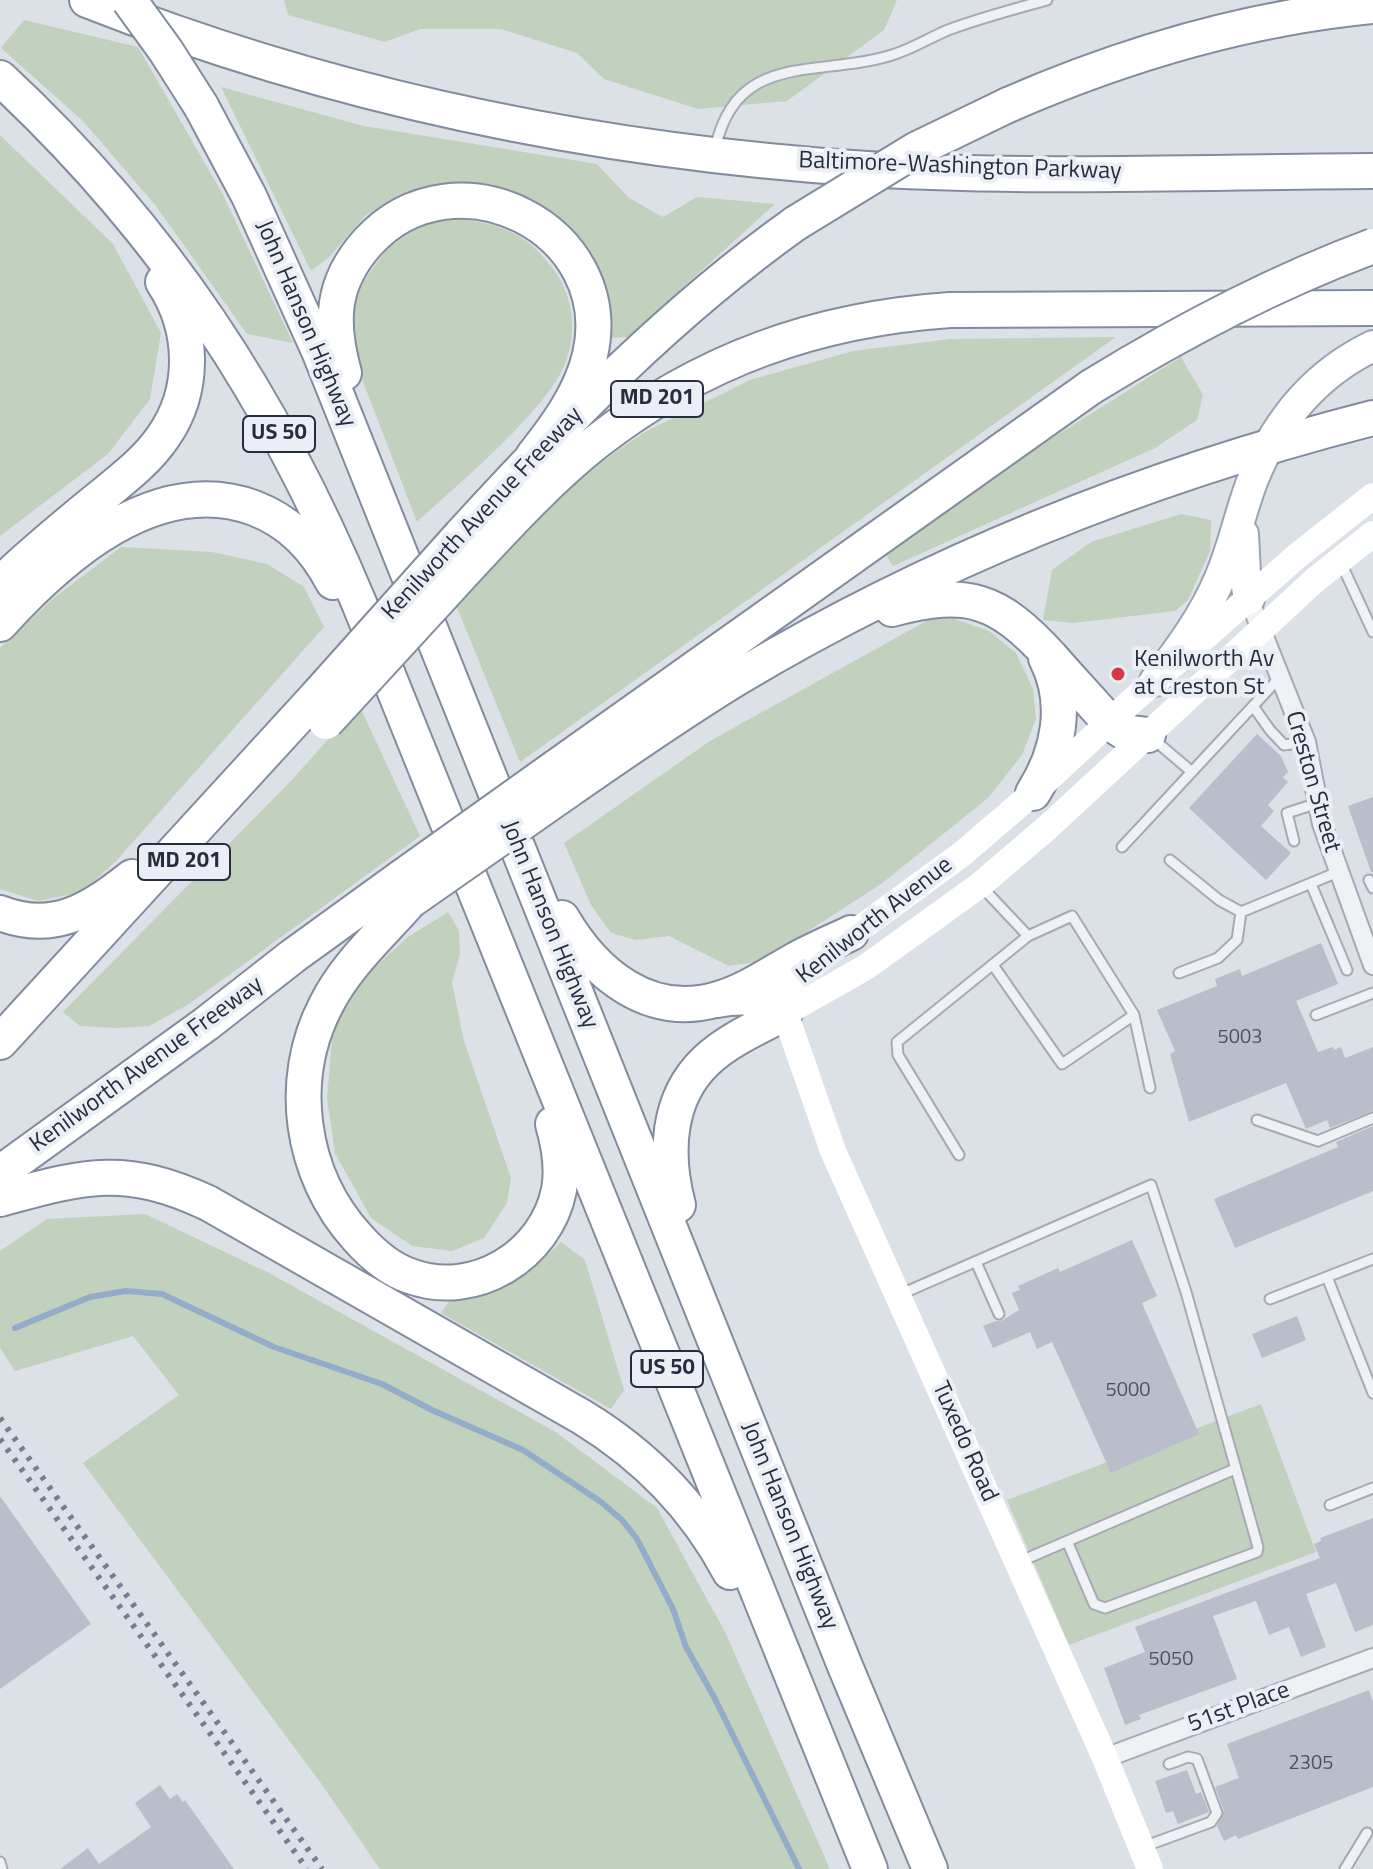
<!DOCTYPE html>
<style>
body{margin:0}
canvas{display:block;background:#dce0e7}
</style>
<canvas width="1373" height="1869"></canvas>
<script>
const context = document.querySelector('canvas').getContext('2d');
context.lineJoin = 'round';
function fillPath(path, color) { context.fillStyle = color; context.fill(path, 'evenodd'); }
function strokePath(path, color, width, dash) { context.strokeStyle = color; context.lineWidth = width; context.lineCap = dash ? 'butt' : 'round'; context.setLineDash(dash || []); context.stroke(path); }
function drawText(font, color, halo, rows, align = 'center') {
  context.font = font + ' "Titillium Web",sans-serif'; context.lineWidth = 8; context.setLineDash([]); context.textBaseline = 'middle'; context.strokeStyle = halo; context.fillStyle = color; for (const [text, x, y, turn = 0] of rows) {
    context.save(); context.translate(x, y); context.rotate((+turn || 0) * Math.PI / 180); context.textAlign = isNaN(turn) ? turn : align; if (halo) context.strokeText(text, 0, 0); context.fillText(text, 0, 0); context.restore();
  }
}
const green = new Path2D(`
 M 284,0 L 897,0 L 884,30 L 787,101 L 698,109 L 604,79 L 577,53 L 501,29 L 420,29 L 385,42 L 288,15 Z
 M 24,20 L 138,47 L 223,195 L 293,343 L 247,334 L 156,206 L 83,121 L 1,48 Z
 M 221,87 L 364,126 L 597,164 L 629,198 L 663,217 L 697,197 L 775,204 L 628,337 L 608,338 L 590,259 L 552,215 L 501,187 L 456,183 L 406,192 L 365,216 L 329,257 L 311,271 Z
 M 0,135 L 113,244 L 161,333 L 150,399 L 108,454 L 0,536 Z
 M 447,218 C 496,222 526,230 556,273 C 573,298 577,332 566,361 C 550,408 456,486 417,522 L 355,361 L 350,317 L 363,282 L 387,249 L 416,228 Z
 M 1116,337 L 520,762 L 456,605 L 516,539 L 575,480 L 645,432 L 750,380 L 853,351 L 950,339 Z
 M 1181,357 L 1203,395 L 1197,420 L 1155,448 L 893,566 L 886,555 L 981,483 Z
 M 1181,514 L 1211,520 L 1210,551 L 1188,600 L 1175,611 L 1073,623 L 1043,620 L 1052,570 L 1091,542 Z
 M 121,547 L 212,552 L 267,564 L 304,587 L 324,627 L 116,861 L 82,892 L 38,901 L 0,889 L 0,648 L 55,597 Z
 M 952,618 L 989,631 L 1016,653 L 1033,689 L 1036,719 L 1022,755 L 988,798 L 881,884 L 762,961 L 729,966 L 669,936 L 636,940 L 611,933 L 591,905 L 564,843 L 710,741 L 930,619 Z
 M 359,705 L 420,836 L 189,1004 L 149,1026 L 117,1028 L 80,1026 L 63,1012 L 289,783 Z
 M 448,912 L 459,931 L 460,954 L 452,983 L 464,1041 L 511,1178 L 507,1203 L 484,1238 L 452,1251 L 412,1246 L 371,1218 L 335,1153 L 327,1098 L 333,1029 L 366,975 L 408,937 Z
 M 145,1214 L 269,1273 L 554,1431 L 657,1508 L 725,1632 L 830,1869 L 380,1869 L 320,1782 L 83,1463 L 179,1395 L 133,1336 L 15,1371 L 0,1348 L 0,1251 L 47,1219 Z
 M 561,1242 L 585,1260 L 624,1390 L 611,1409 L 441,1313 L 452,1297 L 505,1284 L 536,1265 Z
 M 1261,1404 L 1316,1552 L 1069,1645 L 1007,1500 Z`);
const stream = new Path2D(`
 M 15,1328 L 90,1297 L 126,1291 L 162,1294 L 274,1347 L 382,1384 L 432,1410 L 523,1450 L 601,1502 L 622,1520 L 637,1539 L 673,1609 L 686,1647 L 714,1697 L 799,1869`);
const building = new Path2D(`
 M 1257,734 L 1281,756 L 1288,772 L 1283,777 L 1288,782 L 1268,805 L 1274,811 L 1261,826 L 1291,853 L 1266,880 L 1189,808 Z
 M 1373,797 L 1373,872 L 1371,872 L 1348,806 Z
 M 1321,943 L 1338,984 L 1296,1001 L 1318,1052 L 1333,1047 L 1334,1050 L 1341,1047 L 1345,1058 L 1373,1047 L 1373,1111 L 1330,1128 L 1327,1120 L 1306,1129 L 1286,1083 L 1189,1122 L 1170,1054 L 1175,1051 L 1157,1010 L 1217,986 L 1215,979 L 1240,969 L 1242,976 Z
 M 1373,1126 L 1373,1191 L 1235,1248 L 1214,1199 L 1338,1147 L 1336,1142 Z
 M 1132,1240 L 1157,1296 L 1142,1303 L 1199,1434 L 1111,1473 L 1052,1342 L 1037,1349 L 1030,1332 L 993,1348 L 983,1326 L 996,1321 L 1001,1321 L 1019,1310 L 1012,1293 L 1020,1290 L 1018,1286 L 1058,1268 L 1060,1272 Z
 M 1297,1316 L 1306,1340 L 1262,1358 L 1252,1334 Z
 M 0,1496 L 91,1624 L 0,1689 Z
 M 1373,1518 L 1373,1625 L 1355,1632 L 1336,1583 L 1306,1594 L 1326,1647 L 1301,1657 L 1289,1627 L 1269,1635 L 1256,1601 L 1213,1616 L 1237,1679 L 1139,1715 L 1141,1719 L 1125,1725 L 1104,1668 L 1145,1652 L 1135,1627 L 1320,1558 L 1314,1544 L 1321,1541 L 1320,1538 Z
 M 1369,1690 L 1373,1702 L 1373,1787 L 1238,1839 L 1236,1835 L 1224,1841 L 1217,1826 L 1224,1811 L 1215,1787 L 1239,1778 L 1227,1744 Z
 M 1187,1770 L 1196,1794 L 1201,1792 L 1209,1812 L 1178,1824 L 1173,1811 L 1166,1813 L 1155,1781 Z
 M 160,1785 L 170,1799 L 177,1794 L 183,1802 L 185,1800 L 234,1869 L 60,1869 L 88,1848 L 99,1864 L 151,1827 L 135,1803 Z`);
const service = new Path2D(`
 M 715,150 C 735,49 821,78 892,55 C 912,49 929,38 948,30 C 980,18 1014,9 1047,0
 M 1341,563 L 1373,632
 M 1253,706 L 1270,730 L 1284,745 L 1306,742
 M 1152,738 L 1192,772
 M 1294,841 L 1287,813 L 1318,803
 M 1122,847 L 1280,677
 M 1170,860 L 1219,900 L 1241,912 L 1338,872
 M 1369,880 L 1373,888
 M 1311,884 L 1347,970
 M 982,887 L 1028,936 L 1072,916 L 1134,1015 L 1150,1088
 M 993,965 L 1062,1064 L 1134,1015
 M 1179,973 L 1218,958 L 1237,940 L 1241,912
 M 1316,1015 L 1373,993
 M 1257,1120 L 1318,1141 L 1373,1118
 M 959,1155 L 898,1055 L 897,1042 L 1028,936
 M 976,1262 L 999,1314
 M 1327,1277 L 1373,1393
 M 901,1294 L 1151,1185 L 1186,1292 L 1258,1547 L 1257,1552 L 1105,1608 L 1094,1604 L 1067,1541
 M 1270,1299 L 1373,1259
 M 1330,1505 L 1373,1488
 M 1021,1561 L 1235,1469
 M 1143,1847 L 1211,1822 L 1217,1813 L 1197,1759 L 1188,1757 L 1169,1764
 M 0,1862 L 2,1869
 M 1345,1869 L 1367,1833`);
const minor = new Path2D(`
 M 1249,599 L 1306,742 L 1322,824 L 1373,965
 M 1105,1758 L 1373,1658`);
const secondary = new Path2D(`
 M 785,1013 L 866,967 L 980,885 L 1048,827 L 1315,580 L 1373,534
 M 1150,1869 L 1105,1758 L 833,1151 L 785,1013 C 785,996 791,984 802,971 L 962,854 L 1033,793 L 1132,701 L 1297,556 L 1373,496`);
const primary = new Path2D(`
 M 1243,534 L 1245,574 L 1249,599
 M 1155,681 C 1180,649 1204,616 1220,578 C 1234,546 1240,512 1253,479 C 1277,420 1315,374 1373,346`);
const motorway = new Path2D(`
 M 87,0 C 336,98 601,152 867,169 C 1035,179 1205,172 1373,171
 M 0,78 C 164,231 273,397 359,603 L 870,1869
 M 1008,105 C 1123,55 1248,18 1373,6
 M 201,106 L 249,196 L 319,351 L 845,1666 L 930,1869
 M 344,373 C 330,322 331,283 368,242 C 455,147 619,229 590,355 C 581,393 557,426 533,456
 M 461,535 C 564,422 671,312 796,223
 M 473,562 C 512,520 551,478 595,443 C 701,360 817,319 950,310 L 1373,308
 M 0,584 C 31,554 64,527 97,500 C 120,481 146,462 163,437 C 196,390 194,329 163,282
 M 892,609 C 968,589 998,599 1051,657 C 1070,679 1090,700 1109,722 L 1124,732 L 1148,735
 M 0,624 C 61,557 156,472 254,508 C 291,522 315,548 333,582
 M 556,767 L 1091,387
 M 566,792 C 622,753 678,714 737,678 C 935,560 1150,475 1373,418
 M 1033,793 C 1059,752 1069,703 1046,658
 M 410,901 C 381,934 346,965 326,1005 C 287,1080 300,1174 357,1237 C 372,1254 389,1269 410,1276 C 475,1300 546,1255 559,1190 C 563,1168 559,1145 553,1124
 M 0,913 C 54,934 90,910 132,877
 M 562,918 C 594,973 649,1020 718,999 C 746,991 770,974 795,960 C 813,950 832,942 851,933
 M 0,1042 L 316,697
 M 0,1173 L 206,1024 L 293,956 L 402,877
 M 0,1199 C 85,1176 124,1164 208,1203 L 582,1417 C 646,1456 695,1506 730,1572
 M 678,1205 C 665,1156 666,1099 706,1061 C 728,1040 759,1027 785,1013 C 764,996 743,995 717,1000`);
const rail = new Path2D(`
 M 0,1418 L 322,1869
 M 0,1439 L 307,1869`);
const motorwayBridge = new Path2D(`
 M 129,0 L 166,51 L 201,106
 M 796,223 L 917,149 L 1008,105
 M 1091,387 C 1182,331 1273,283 1373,246
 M 316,697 L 461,535
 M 326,722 L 473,562
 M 402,877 L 556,767
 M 410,901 L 566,792`);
const markers = [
 [1118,674,8,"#d43947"]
];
const numberNames = [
 ["5003",1240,1038],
 ["5000",1128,1391],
 ["5050",1171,1660],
 ["2305",1311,1764]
];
const shields = [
 [657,399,92],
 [279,434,72],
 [184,862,92],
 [667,1369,72]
];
const shieldNames = [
 ["MD 201",657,399],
 ["US 50",279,434],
 ["MD 201",184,862],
 ["US 50",667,1369]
];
const streetNames = [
 ["Baltimore-Washington Parkway",960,167,2],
 ["John Hanson Highway",305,324,67],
 ["Kenilworth Avenue Freeway",483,514,-47],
 ["Creston Street",1312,782,74],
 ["Kenilworth Avenue",875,921,-38],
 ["John Hanson Highway",549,925,68],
 ["Kenilworth Avenue Freeway",147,1065,-36],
 ["Tuxedo Road",964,1442,66],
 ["John Hanson Highway",789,1526,68],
 ["51st Place",1239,1708,-20]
];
const poiNames = [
 ["Kenilworth Av",1134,660],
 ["at Creston St",1134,688]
];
fillPath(green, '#c1d1bd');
strokePath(stream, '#94abc9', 6);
fillPath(building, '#b9beca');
strokePath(service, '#a5aab4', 13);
strokePath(minor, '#a5aab4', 22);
strokePath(primary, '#9ba3b3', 34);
strokePath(motorway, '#838c9e', 38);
strokePath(service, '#eff1f5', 9);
strokePath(minor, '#eff1f5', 18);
strokePath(secondary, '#fff', 26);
strokePath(primary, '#fff', 30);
strokePath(motorway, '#fff', 34);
strokePath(rail, '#757e91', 6, [4, 8]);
strokePath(motorwayBridge, '#838c9e', 38, []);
strokePath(motorwayBridge, '#fff', 34);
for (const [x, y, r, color] of markers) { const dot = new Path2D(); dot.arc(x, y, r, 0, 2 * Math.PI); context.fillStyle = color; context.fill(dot); strokePath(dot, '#ebeff5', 3); }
drawText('20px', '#4a5161', null, numberNames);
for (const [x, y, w] of shields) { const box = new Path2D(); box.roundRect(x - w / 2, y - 18, w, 36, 6); context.fillStyle = '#ebeff5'; context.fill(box); strokePath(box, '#252d3e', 2); }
drawText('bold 22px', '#252d3e', null, shieldNames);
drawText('24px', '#252d3e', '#ebeff5', streetNames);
drawText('24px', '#252d3e', '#ebeff5', poiNames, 'left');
</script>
